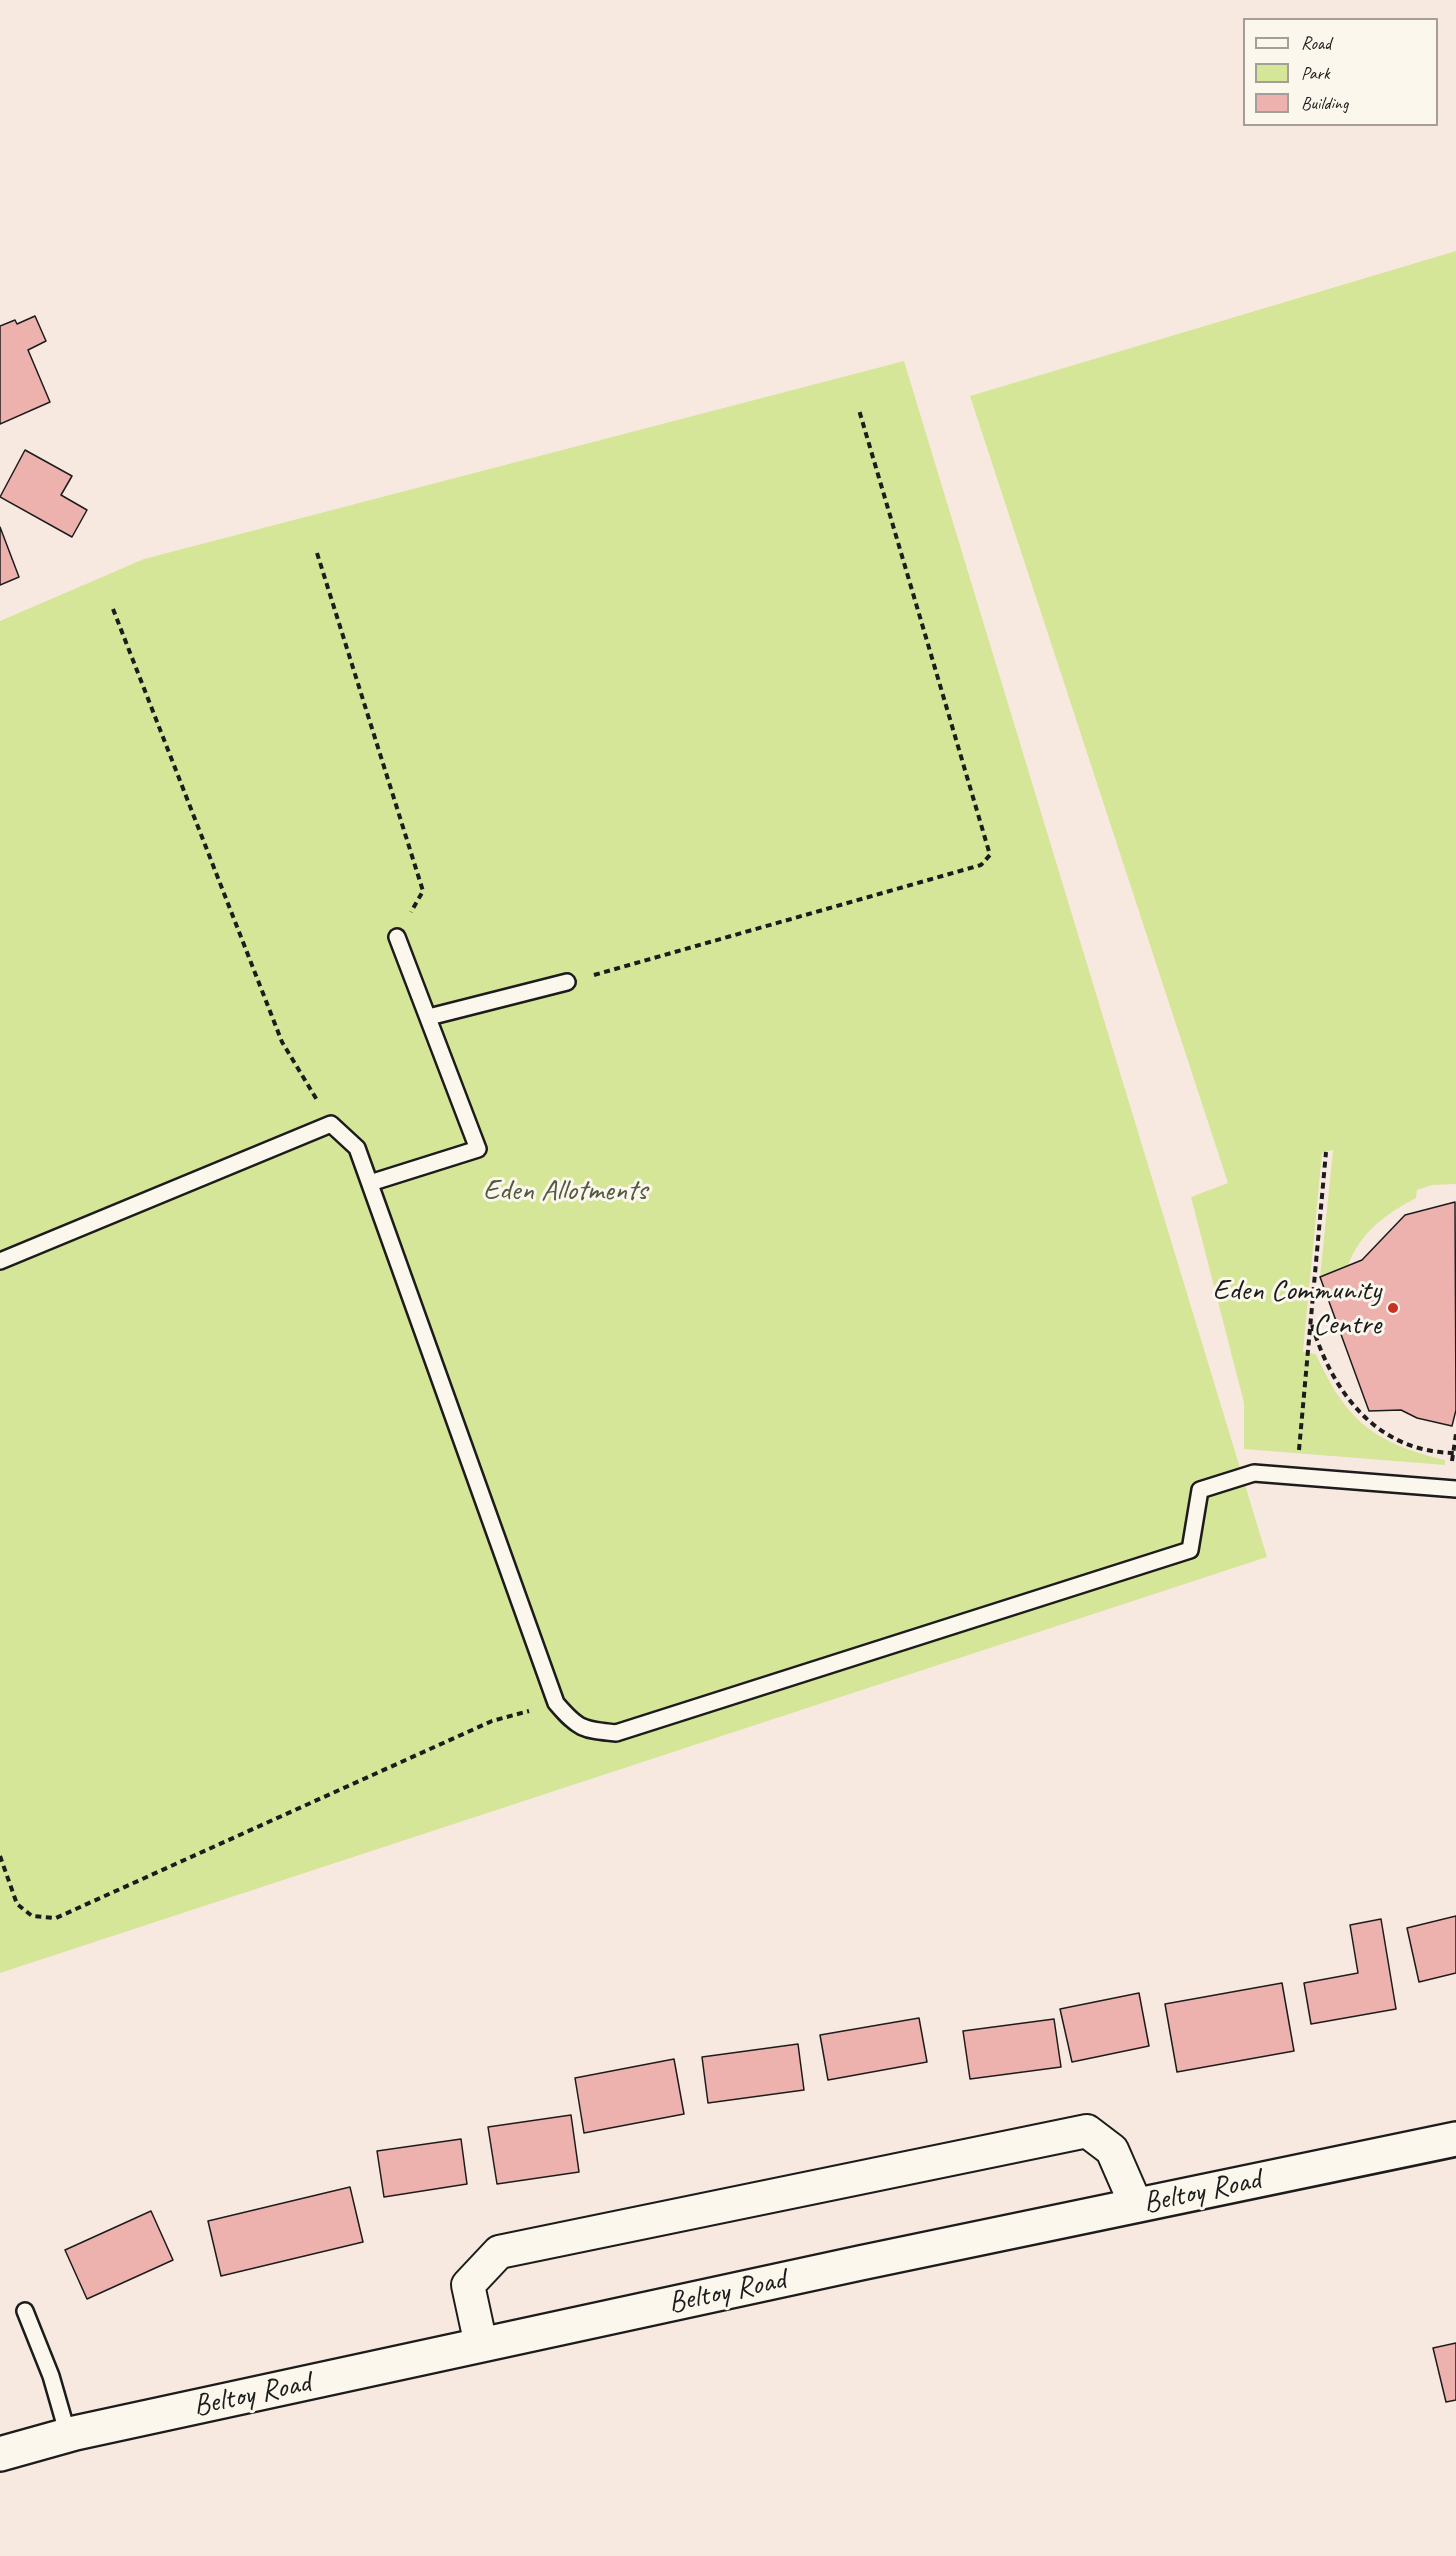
<!DOCTYPE html>
<style>
body{margin:0}
#map{position:relative;width:1456px;height:2556px;overflow:hidden;background:#f8e9e0;font-family:Caveat,sans-serif}
canvas{display:block}
.legend{position:absolute;left:1243px;top:18px;width:195px;height:108px;box-sizing:border-box;background:#fbf7ec;border:2px solid #a29f99;margin:0;padding:8px 10px;list-style:none;font-size:18px;color:#1c1c1c}
.legend li{display:flex;align-items:center;gap:12px;height:30px}
.legend b{width:30px;border:2px solid #a29f99}
</style>
<div id="map">
<canvas width="1456" height="2556"></canvas>
<ul class="legend">
<li><b style="height:8px;background:#fbf7ec"></b>Road</li>
<li><b style="height:16px;background:#d6e699"></b>Park</li>
<li><b style="height:16px;background:#edb1ae"></b>Building</li>
</ul>
</div>
<script>
const context = document.querySelector('canvas').getContext('2d');
context.lineJoin = 'round';
function fillPath(path, color) { context.fillStyle = color; context.fill(path, 'evenodd'); }
function strokePath(path, color, width, dash) { context.strokeStyle = color; context.lineWidth = width; context.lineCap = dash ? 'butt' : 'round'; context.setLineDash(dash || []); context.stroke(path); }
function drawText(font, color, halo, rows, align = 'center') {
  context.font = font + ' Caveat,sans-serif'; context.lineWidth = 6; context.setLineDash([]); context.textBaseline = 'middle'; context.strokeStyle = halo; context.fillStyle = color; for (const [text, x, y, turn = 0] of rows) {
    context.save(); context.translate(x, y); context.rotate((+turn || 0) * Math.PI / 180); context.textAlign = isNaN(turn) ? turn : align; if (halo) context.strokeText(text, 0, 0); context.fillText(text, 0, 0); context.restore();
  }
}
const green = new Path2D(`
 M 1456,251 L 1456,1184 L 1432,1185 L 1417,1190 L 1416,1198 C 1386,1214 1360,1232 1348,1266 L 1320,1277 L 1333,1150 L 1322,1153 L 1303,1352 L 1316,1354 C 1346,1421 1374,1443 1445,1460 L 1445,1465 L 1244,1449 L 1244,1403 L 1191,1197 L 1228,1183 L 970,396 Z
 M 904,361 L 1267,1557 L 0,1973 L 0,621 L 144,559 Z`);
const building = new Path2D(`
 M 35,316 L 46,341 L 28,350 L 50,402 L 0,424 L 0,326 L 15,320 L 17,324 Z
 M 25,450 L 72,476 L 61,495 L 87,510 L 72,537 L 0,497 Z
 M 0,527 L 19,577 L 0,585 Z
 M 1455,1202 L 1456,1410 L 1452,1426 L 1417,1418 L 1401,1410 L 1369,1411 L 1320,1277 L 1362,1260 L 1405,1215 Z
 M 1456,1916 L 1456,1973 L 1419,1982 L 1407,1928 Z
 M 1381,1919 L 1396,2009 L 1311,2024 L 1304,1983 L 1358,1973 L 1350,1925 Z
 M 1282,1983 L 1294,2051 L 1177,2072 L 1165,2004 Z
 M 1139,1993 L 1149,2046 L 1072,2062 L 1060,2009 Z
 M 919,2018 L 927,2062 L 828,2080 L 820,2035 Z
 M 1054,2019 L 1061,2067 L 970,2079 L 963,2031 Z
 M 798,2044 L 804,2090 L 708,2103 L 702,2057 Z
 M 674,2059 L 684,2114 L 584,2133 L 575,2078 Z
 M 571,2115 L 579,2172 L 497,2184 L 488,2127 Z
 M 461,2139 L 467,2184 L 384,2197 L 377,2151 Z
 M 350,2187 L 363,2242 L 221,2276 L 208,2221 Z
 M 151,2211 L 173,2260 L 87,2299 L 65,2250 Z
 M 1456,2343 L 1456,2400 L 1446,2402 L 1433,2348 Z`);
const path = new Path2D(`
 M 317,553 L 423,891 L 411,912
 M 113,609 L 282,1042 L 317,1100
 M 594,975 L 981,865 L 990,855 L 859,410
 M 1312,1325 C 1333,1393 1377,1453 1456,1453
 M 1299,1450 L 1326,1152
 M 1452,1461 L 1456,1434
 M 0,1856 L 17,1904 L 32,1916 L 56,1918 L 492,1721 L 529,1711`);
const service = new Path2D(`
 M 429,1017 L 567,982
 M 370,1183 L 478,1149 L 397,937
 M 0,1261 L 331,1124 L 357,1148 L 556,1703 C 578,1729 583,1730 616,1733 L 1190,1550 L 1200,1490 L 1254,1473 L 1456,1489
 M 25,2311 L 51,2376 L 68,2435`);
const minor = new Path2D(`
 M 481,2345 L 468,2285 L 499,2252 L 1087,2131 L 1112,2150 L 1136,2205`);
const secondary = new Path2D(`
 M 0,2454 L 75,2433 L 860,2263 L 1456,2139`);
const markers = [
 [1393,1308,6,"#c8321e"]
];
const parkNames = [
 ["Eden Allotments",565,1191]
];
const poiNames = [
 ["Eden Community",1381,1291],
 ["Centre",1381,1325]
];
const streetNames = [
 ["Beltoy Road",1202,2192,-12],
 ["Beltoy Road",727,2292,-12],
 ["Beltoy Road",252,2395,-12]
];
fillPath(green, '#d6e699');
fillPath(building, '#edb1ae');
strokePath(building, '#1c1c1c', 1.5);
strokePath(service, '#1c1c1c', 20);
strokePath(minor, '#1c1c1c', 36);
strokePath(secondary, '#1c1c1c', 38);
strokePath(path, '#1c1c1c', 4, [6, 4.5]);
strokePath(service, '#fbf7ec', 15);
strokePath(minor, '#fbf7ec', 32);
strokePath(secondary, '#fbf7ec', 33);
for (const [x, y, r, color] of markers) { const dot = new Path2D(); dot.arc(x, y, r, 0, 2 * Math.PI); context.fillStyle = color; context.fill(dot); strokePath(dot, '#fbf7ec', 2); }
drawText('30px', '#545942', '#fbf7ec', parkNames);
drawText('30px', '#1c1c1c', '#fbf7ec', poiNames, 'right');
drawText('30px', '#1c1c1c', '#fbf7ec', streetNames);
</script>
